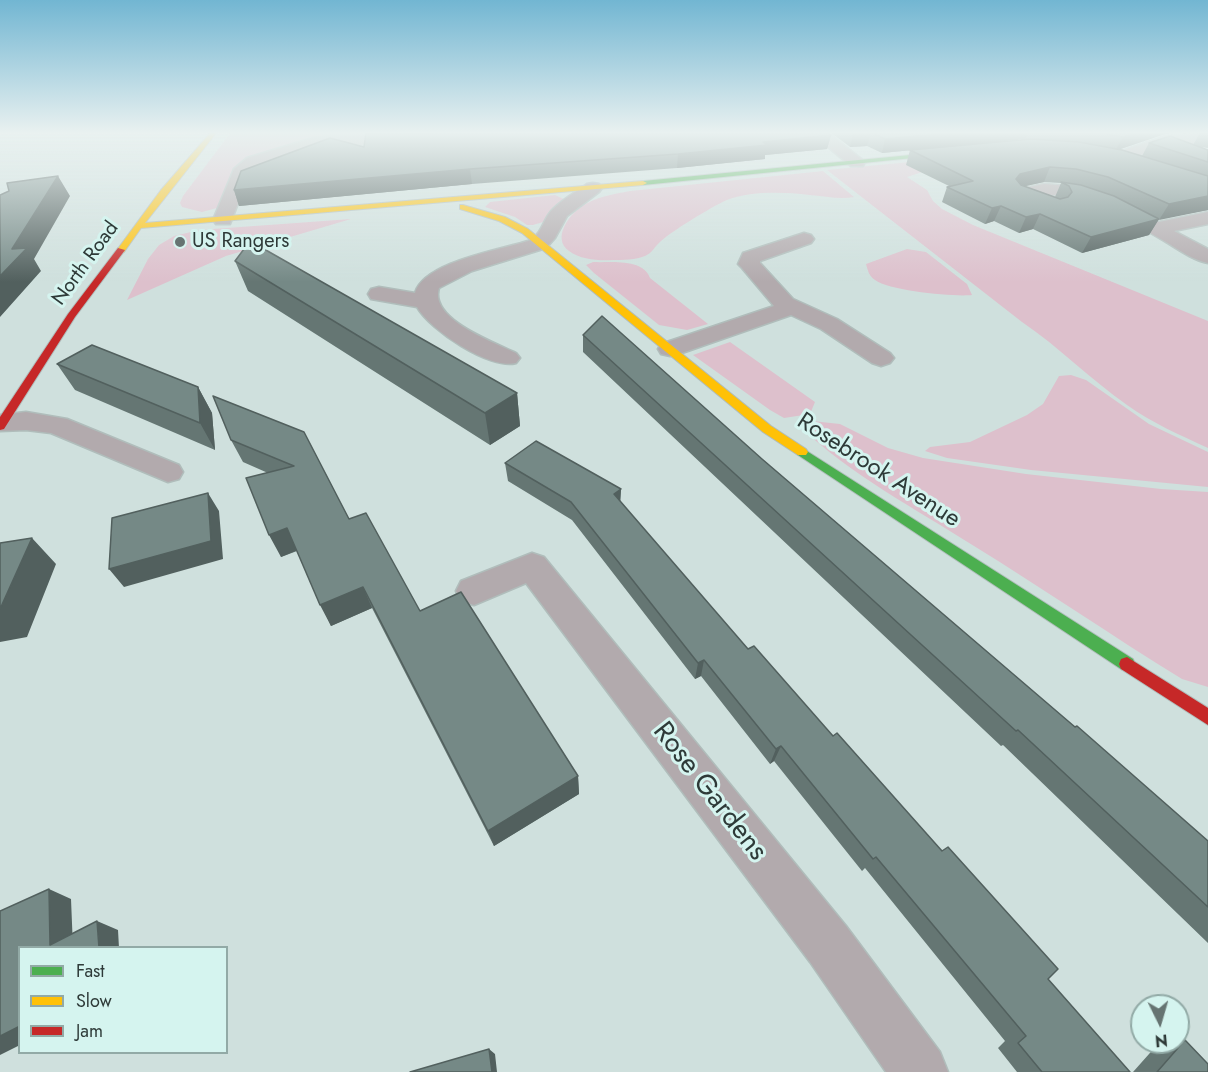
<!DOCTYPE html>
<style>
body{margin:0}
#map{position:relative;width:1208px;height:1072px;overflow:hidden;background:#cfe0dd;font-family:Jost,sans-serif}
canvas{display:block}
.legend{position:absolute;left:18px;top:946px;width:210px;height:108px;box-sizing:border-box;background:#d5f4ef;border:2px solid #92aaa6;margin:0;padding:8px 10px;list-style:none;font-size:18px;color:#2e3a38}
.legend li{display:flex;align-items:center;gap:12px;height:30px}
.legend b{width:30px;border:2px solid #92aaa6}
.north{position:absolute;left:1130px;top:994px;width:60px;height:60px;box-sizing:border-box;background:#d5f4ef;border:2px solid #92aaa6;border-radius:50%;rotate:175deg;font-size:16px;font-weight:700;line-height:24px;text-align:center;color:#2e3a38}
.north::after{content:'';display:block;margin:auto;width:21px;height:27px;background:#667472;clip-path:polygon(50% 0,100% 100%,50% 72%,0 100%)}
</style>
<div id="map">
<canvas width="1208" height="1072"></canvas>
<ul class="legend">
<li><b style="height:8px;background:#4caf50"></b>Fast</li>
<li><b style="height:8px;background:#ffc107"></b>Slow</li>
<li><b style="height:8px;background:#c62828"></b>Jam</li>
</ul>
<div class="north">N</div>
</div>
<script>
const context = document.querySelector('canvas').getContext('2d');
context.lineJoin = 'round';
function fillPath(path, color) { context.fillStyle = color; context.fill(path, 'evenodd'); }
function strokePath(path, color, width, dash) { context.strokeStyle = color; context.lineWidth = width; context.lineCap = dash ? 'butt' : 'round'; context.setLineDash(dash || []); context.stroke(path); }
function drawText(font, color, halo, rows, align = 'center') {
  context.font = font + ' Jost,sans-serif'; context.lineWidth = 6; context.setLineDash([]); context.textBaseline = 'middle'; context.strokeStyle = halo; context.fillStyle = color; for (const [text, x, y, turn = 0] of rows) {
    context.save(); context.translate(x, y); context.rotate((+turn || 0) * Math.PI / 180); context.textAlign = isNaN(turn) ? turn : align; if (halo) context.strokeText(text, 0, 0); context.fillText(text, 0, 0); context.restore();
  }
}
const green = new Path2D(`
 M 231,132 L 434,132 L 328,139 L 221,207 L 202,212 L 182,207 L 180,203 L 183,196 Z
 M 1022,151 L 938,167 L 907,177 L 927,190 L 933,201 L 942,209 L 973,225 L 1208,321 L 1208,448 C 1180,435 1152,423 1127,405 C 1090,379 1059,347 1022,322 L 827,170 Z
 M 823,171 L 854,197 C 840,200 824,196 809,195 C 783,192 752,191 727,200 C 713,206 668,233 658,244 C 653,249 652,253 645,256 C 636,260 623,260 613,260 C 600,261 581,260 569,251 C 551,238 570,214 582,206 C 596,197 614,194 630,191 Z
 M 555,195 L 566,200 L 555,208 L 543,222 L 533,225 L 527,225 L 515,217 L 485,207 L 490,202 Z
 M 351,219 L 226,256 L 127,300 L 148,259 L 159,245 L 174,236 L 199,230 Z
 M 907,249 L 926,252 L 967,284 L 972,295 C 954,297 890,291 875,280 C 869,276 868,271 866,264 Z
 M 593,262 C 610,263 643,258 650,278 L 708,324 L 687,330 L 659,325 L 594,273 L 586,265 Z
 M 730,342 L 815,402 L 810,414 L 784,418 L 770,410 L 693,355 Z
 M 1071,375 L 1086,380 L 1149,424 L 1208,452 L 1208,487 L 1031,470 L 947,458 L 925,451 L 930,447 L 970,442 L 1027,415 L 1043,404 L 1059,376 Z
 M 812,421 L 840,424 L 888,448 L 923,458 L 1026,474 L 1161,489 L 1208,492 L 1208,687 L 1182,679 C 1112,636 1044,589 974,546 C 914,508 853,476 800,427 L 802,422 Z`);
const street = new Path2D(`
 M 404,132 L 474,132 L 466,137 L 315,148 L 259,166 L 250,172 L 230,224 L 216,224 L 213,220 L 234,169 L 247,158 L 313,138 Z
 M 810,132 L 827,132 L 865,162 L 863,166 L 851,166 Z
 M 1208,133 L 1208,143 L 1168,146 L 1119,162 L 1111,157 L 1113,154 L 1166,136 Z
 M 593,183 L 599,184 L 602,188 L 599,192 L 567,216 L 555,238 L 546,248 L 472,271 L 439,288 C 429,319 493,342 516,353 L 520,358 L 516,363 C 490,370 430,330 417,307 L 371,299 L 368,294 L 371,289 L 379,287 L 415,293 C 424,262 500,250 528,241 C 542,236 543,218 553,209 C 563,199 576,192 587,184 Z
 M 1044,184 L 1068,186 L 1099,194 L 1159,222 L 1208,212 L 1208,224 L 1174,231 L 1208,249 L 1208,263 C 1193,260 1179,250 1166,242 C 1130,221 1085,191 1041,195 L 1056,201 L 1058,205 L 1056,209 L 1042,209 L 1015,198 L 1012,194 L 1015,190 Z
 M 804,233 L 811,235 L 814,239 L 811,243 L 760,261 L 760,263 L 793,299 L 837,319 L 890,353 L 894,358 L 890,363 L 881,366 L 872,363 L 821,329 L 791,315 L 679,354 L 670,356 L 661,354 L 658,349 L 661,344 L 774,306 L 742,268 L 738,264 L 743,253 Z
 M 26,412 L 67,419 L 179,465 L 183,472 L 179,479 L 168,482 L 51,433 L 26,430 L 0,431 L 0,415 Z
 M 532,553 L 544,557 L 846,926 L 940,1052 L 948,1072 L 886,1072 L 810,962 L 526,583 L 474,605 L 461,601 L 456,591 L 461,581 Z`);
const fast = new Path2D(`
 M 951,151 L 953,154 L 643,185 L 639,183 L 643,181 Z
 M 802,448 L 1133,659 L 1135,664 L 1133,669 L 1127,671 L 1121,669 L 798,455 L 796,452 L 798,449 Z`);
const slow = new Path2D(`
 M 211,132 L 217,132 L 145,223 L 643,181 L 647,183 L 643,185 L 141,228 L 124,252 L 118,252 L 117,250 L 161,190 Z
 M 463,205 L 505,217 L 528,229 L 771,426 L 806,449 L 808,452 L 806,455 L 798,455 L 763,432 L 522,233 L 499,221 L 460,209 L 460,205 Z`);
const jam = new Path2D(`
 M 118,248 L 125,250 L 75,317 L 4,429 L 0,430 L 0,417 L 68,314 Z
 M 1127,657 L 1208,708 L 1208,725 L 1121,669 L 1119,664 L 1121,659 Z`);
const wall = new Path2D(`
 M 406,132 L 406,134 L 831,135 L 827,149 L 765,155 L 765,159 L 677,168 L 472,184 L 239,206 L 234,190 L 364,147 Z
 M 830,132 L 1193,132 L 1165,134 L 1120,149 L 1142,156 L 1149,143 L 1193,145 L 1200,133 L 1208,132 L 1208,148 L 1201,147 L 1208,150 L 1208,210 L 1159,219 L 1149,235 L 1082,253 L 1033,229 L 1019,233 L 994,221 L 985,224 L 942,202 L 947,187 L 949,186 L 906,165 L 910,150 L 1031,139 L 1025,139 L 882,153 L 867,146 L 850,147 ZM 1044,182 L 1061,183 L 1055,197 L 1024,186 Z
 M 235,261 L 517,393 L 520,426 L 490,445 L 248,291 Z
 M 583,335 L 762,459 L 1208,841 L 1208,943 L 1003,745 L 1001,746 L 583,352 Z
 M 57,364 L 198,387 L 212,413 L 215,450 L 75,390 Z
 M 304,432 L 349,519 L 420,611 L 578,776 L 579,794 L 494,846 L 372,608 L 331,626 L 297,551 L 281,557 L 268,473 L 243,462 L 231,440 Z
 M 505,463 L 621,489 L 620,501 L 748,649 L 1048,979 L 1130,1072 L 1017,1072 L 998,1048 L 1005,1041 L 865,868 L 862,871 L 774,761 L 770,764 L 701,676 L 695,679 L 572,520 L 508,481 Z
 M 1185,1040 L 1208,1072 L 1133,1072 L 1157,1045 L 1171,1042 L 1178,1042 L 1178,1041 Z`);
const shadedWall = new Path2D(`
 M 871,132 L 867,146 L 850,147 L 853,133 Z
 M 958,132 L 1028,132 L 1025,139 L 882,153 L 885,139 Z
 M 1138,132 L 1166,132 L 1165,134 L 1115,151 L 1123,137 Z
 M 831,135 L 827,149 L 765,155 L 765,159 L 677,168 L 678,154 L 763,142 Z
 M 1050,167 L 1044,182 L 1013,189 L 1016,179 L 1020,174 Z
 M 470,169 L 472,184 L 239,206 L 234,190 Z
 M 58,176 L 70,196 L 34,259 L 41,271 L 0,317 L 0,276 L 12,249 Z
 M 1208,196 L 1208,210 L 1159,220 L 1169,204 Z
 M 1001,206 L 994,221 L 985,224 L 992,208 Z
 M 1040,214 L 1033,229 L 1019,233 L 1026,217 Z
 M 1159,219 L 1149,235 L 1082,253 L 1091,237 Z
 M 198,387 L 212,413 L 215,450 L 200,423 Z
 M 517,393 L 520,426 L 490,445 L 485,413 Z
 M 621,489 L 620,507 L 614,494 Z
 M 208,493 L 219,511 L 223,559 L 124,587 L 109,569 Z
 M 287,528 L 298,550 L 281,557 L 269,535 Z
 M 32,538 L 56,564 L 27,637 L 0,642 L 0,609 Z
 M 363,587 L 372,608 L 331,626 L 320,605 Z
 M 704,660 L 701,676 L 695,679 L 698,663 Z
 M 781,746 L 774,761 L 770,764 L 776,749 Z
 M 578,776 L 579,794 L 494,846 L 488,831 Z
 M 49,889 L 71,899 L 73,948 L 50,945 Z
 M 97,921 L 118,930 L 119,948 L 99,948 Z
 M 20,1026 L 20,1045 L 0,1055 L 0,1036 Z
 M 489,1049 L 495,1054 L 497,1072 L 492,1072 Z`);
const building = new Path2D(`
 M 388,132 L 405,132 L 405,134 L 438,132 L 826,132 L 831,135 L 763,142 L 767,145 L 678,154 L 470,169 L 234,190 L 241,171 L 330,138 L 364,147 L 366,133 Z
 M 851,132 L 868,132 L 853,133 Z
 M 871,132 L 958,132 L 885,139 Z
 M 1095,132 L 1138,132 L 1123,137 Z
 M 1170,136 L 1208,150 L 1208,162 L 1149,143 Z
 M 1031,139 L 1079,142 L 1122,150 L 1208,176 L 1208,196 L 1169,204 L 1108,177 L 1076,169 L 1050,167 L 1020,174 L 1016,179 L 1021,185 L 1060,199 L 1068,197 L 1072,192 L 1069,186 L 1061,182 L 1081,185 L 1114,196 L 1159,219 L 1091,237 L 1040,214 L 1026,217 L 1001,206 L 992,208 L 947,187 L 973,181 L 910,150 Z
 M 58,176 L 12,249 L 27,248 L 0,276 L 0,195 L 9,191 L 7,183 Z
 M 250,241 L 517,393 L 485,413 L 235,261 Z
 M 602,316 L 762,459 L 1075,727 L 1077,726 L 1208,841 L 1208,907 L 1018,730 L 1016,731 L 583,335 Z
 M 92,345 L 198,387 L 200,423 L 57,364 Z
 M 213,396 L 304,432 L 349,519 L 366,513 L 420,611 L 461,592 L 578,776 L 488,831 L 363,587 L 320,605 L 287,528 L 269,535 L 246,478 L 294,466 L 231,440 Z
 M 536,441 L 621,489 L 614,494 L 748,649 L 754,646 L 833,736 L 837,733 L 942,851 L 948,847 L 1058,969 L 1048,979 L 1130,1072 L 1042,1072 L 1018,1043 L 1026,1036 L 876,857 L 873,859 L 781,746 L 776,749 L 704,660 L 698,663 L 571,502 L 505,463 Z
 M 208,493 L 211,541 L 109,569 L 112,518 Z
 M 32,538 L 0,609 L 0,543 Z
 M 49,889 L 50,945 L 97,921 L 99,948 L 20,948 L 20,1026 L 0,1036 L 0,911 Z
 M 1185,1040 L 1208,1064 L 1208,1072 L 1157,1072 Z
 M 489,1049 L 492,1072 L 410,1072 Z`);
const markers = [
 [180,242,6,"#667472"]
];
const farPoinames = [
 ["US Rangers",192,242]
];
const farStreetnames = [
 ["North Road",86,264,-54]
];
const streetNames = [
 ["Rosebrook Avenue",878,471,33]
];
const nearStreetnames = [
 ["Rose Gardens",709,792,52]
];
fillPath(green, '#ddc0cc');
strokePath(street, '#b0bdbb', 3);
strokePath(fast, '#b0bdbb', 2);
strokePath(slow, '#b0bdbb', 2);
strokePath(jam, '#b0bdbb', 2);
fillPath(street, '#b2aaad');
fillPath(fast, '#4caf50');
fillPath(slow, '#ffc107');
fillPath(jam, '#c62828');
fillPath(wall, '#657673');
fillPath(shadedWall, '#52605e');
fillPath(building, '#758986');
strokePath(building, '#52605e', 1.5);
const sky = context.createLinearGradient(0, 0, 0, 282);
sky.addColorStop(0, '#72b6d2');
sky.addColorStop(0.47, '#e9f1f0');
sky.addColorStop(1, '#e9f1f000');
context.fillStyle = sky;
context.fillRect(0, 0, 1208, 282);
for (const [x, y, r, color] of markers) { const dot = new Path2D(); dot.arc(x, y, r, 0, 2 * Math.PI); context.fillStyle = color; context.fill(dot); strokePath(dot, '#d5f4ef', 2); }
drawText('20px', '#2e3a38', '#d5f4ef', farPoinames, 'left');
drawText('20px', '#2e3a38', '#d5f4ef', farStreetnames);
drawText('24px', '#2e3a38', '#d5f4ef', streetNames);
drawText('28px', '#2e3a38', '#d5f4ef', nearStreetnames);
</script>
